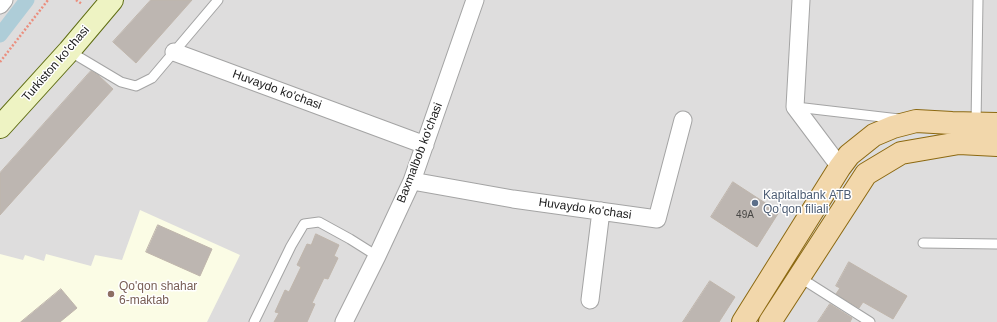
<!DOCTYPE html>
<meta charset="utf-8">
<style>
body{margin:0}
canvas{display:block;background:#f0eee8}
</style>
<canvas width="997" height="322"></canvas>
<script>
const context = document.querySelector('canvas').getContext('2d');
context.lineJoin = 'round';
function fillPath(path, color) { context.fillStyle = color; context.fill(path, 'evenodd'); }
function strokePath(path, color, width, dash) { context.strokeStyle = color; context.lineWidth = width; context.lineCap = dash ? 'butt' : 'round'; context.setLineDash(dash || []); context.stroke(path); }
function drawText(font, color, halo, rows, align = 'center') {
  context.font = font + ' Helvetica,sans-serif'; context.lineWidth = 3; context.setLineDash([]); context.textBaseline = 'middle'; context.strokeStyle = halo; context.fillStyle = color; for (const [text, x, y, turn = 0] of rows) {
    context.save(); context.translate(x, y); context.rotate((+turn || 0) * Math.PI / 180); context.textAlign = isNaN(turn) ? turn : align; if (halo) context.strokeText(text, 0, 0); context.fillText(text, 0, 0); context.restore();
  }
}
const residential = new Path2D(`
 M 0,0 L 997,0 L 997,322 L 0,322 Z`);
const education = new Path2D(`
 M 140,210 L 240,255 L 207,322 L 0,322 L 0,254 L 23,260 L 25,255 L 44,261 L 46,254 L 91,266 L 95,255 L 122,260 Z`);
const canal = new Path2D(`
 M 0,35 L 27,0`);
const building = new Path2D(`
 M 151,0 L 192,0 L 136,63 L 113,42 Z
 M 91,71 L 98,75 L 113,89 L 0,215 L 0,173 Z
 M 733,182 L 779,212 L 757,247 L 711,217 Z
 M 158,225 L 212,249 L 200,276 L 146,252 Z
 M 316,234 L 339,245 L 334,256 L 338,258 L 328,279 L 324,278 L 312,303 L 315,304 L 307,322 L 274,322 L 279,313 L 275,312 L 285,290 L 289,292 L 301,267 L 297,265 L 307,244 L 311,245 Z
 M 849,262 L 907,296 L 893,319 L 863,302 L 859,308 L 836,294 L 840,288 L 836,286 Z
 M 710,281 L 735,297 L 719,322 L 683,322 Z
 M 61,289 L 77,308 L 60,322 L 21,322 Z
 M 830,304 L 852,318 L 850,322 L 818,322 Z`);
const path = new Path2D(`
 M 76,0 L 82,4
 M 0,62 L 48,0`);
const service = new Path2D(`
 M 69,51 L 121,82 L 136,86 L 152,78 L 218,0
 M 796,107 L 899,119
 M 976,124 L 978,0
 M 923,243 L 997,244
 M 799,277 L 870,322
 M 254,322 L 291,246 L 304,224 L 319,222 L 350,239 L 377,256`);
const minor = new Path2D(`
 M 801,0 L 795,107 L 840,167
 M 0,5 L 4,0
 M 174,52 L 425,145
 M 412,181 L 513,199 L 657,219 L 683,120
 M 590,300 L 601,211
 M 344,322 L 377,256 L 412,181 L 475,0`);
const secondary = new Path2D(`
 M 0,127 L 69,51 L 112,0`);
const primary = new Path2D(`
 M 743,322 L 840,167 L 849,155 L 874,135 L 893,127 L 916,121 L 952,123 L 997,124
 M 770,322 L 866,174 L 901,153 L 959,143 L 997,145`);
const markers = [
 [755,203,4,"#5c6f8a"],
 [111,294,4,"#8d6e63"]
];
const numberNames = [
 ["49A",745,215]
];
const streetNames = [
 ["Turkiston ko'chasi",56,64,-49],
 ["Huvaydo ko'chasi",277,90,20],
 ["Baxmalbob ko'chasi",420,153,-69],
 ["Huvaydo ko'chasi",585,209,8]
];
const serviceNames = [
 ["Kapitalbank ATB",763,196],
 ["Qo’qon filiali",763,210]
];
const educationNames = [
 ["Qo'qon shahar",119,287],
 ["6-maktab",119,301]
];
fillPath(residential, '#dedddd');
fillPath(education, '#fbfce5');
strokePath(canal, '#aecdd8', 15);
fillPath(building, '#bdb6b1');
strokePath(building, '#c0b6ac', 1);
strokePath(service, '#a4a4a4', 11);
strokePath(minor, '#a4a4a4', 19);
strokePath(secondary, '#5f6d12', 24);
strokePath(primary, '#8c6911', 24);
strokePath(path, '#eb8e7e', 2.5, [2, 2]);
strokePath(service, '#fff', 9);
strokePath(minor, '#fff', 17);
strokePath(secondary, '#eef3c3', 22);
strokePath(primary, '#f2d7ab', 22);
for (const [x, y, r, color] of markers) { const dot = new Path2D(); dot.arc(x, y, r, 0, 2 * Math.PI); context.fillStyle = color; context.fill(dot); strokePath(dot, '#fff', 1.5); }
drawText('10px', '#474644', null, numberNames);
drawText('12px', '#202020', '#fff', streetNames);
drawText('12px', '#4e5e75', '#fff', serviceNames, 'left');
drawText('12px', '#785e54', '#fff', educationNames, 'left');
</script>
